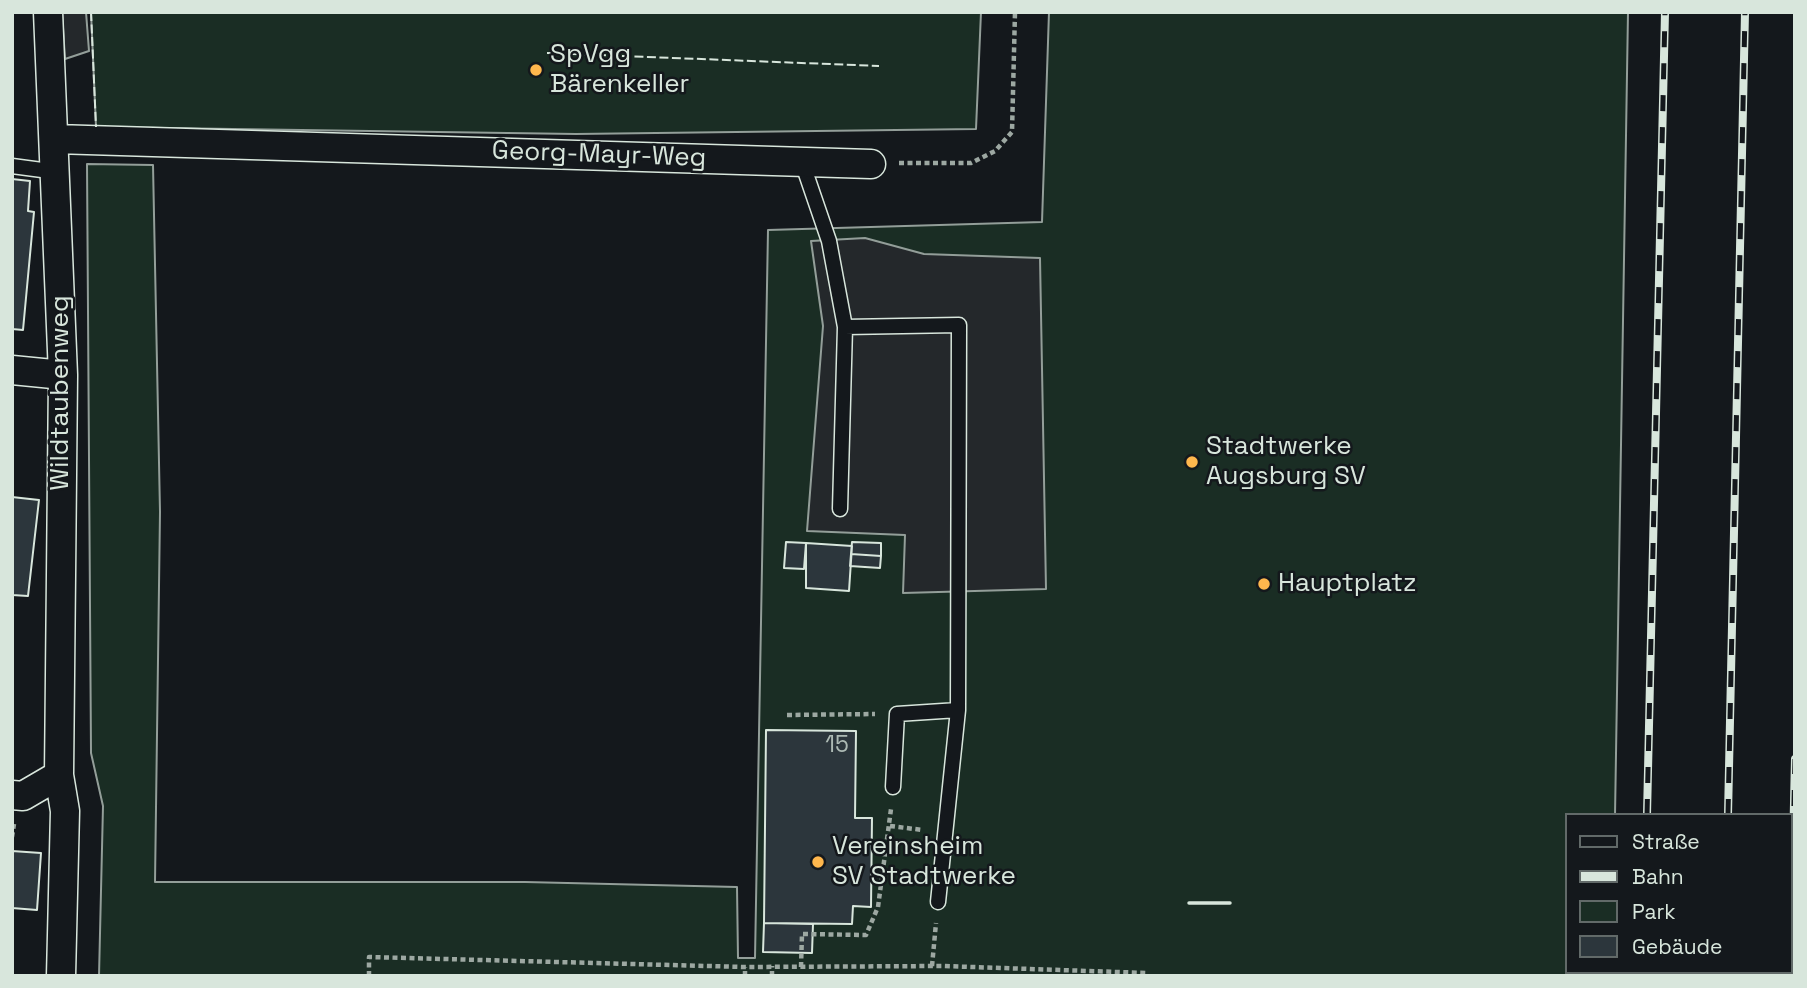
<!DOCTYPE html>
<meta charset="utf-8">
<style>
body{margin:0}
#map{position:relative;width:1807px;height:988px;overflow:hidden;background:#14181c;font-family:"Space Grotesk",sans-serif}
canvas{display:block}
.frame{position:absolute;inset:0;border:14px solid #d8e6dc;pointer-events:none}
.legend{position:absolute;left:1565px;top:813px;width:228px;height:161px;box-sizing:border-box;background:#14181c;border:2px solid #626a69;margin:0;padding:9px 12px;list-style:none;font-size:21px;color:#d8e6dc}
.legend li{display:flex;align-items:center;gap:14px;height:35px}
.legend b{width:35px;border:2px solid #626a69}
</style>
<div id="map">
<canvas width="1807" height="988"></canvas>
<div class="frame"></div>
<ul class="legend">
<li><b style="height:9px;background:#14181c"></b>Straße</li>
<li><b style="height:9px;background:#d8e6dc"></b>Bahn</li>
<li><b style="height:19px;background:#1a2d24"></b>Park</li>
<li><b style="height:19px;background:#2c363c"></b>Gebäude</li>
</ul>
</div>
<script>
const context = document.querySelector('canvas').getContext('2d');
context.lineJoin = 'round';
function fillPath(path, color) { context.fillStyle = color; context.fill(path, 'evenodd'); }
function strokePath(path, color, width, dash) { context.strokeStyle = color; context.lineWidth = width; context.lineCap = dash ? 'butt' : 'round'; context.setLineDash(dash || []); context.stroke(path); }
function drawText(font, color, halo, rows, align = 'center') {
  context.font = font + ' "Space Grotesk",sans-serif'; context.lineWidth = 5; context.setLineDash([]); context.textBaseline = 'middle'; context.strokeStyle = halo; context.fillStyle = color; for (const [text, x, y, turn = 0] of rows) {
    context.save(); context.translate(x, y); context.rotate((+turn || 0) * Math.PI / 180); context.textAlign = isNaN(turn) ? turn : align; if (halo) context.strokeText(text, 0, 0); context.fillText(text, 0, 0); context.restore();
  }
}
const green = new Path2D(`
 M 91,12 L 981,12 L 976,129 L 576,134 L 96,127 Z
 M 1049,12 L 1628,12 L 1615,815 L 1567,815 L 1567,972 L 1612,972 L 1612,976 L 99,976 L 103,806 L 91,753 L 87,164 L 153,165 L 160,512 L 155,882 L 525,882 L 737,887 L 738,958 L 755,958 L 768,230 L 1042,222 Z`);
const parking = new Path2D(`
 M 62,12 L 86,12 L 89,51 L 65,59 Z
 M 865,238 L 924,254 L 1040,258 L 1046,589 L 903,593 L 905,535 L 807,531 L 823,326 L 811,241 Z`);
const building = new Path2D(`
 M 12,179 L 30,181 L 28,211 L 34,212 L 23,330 L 12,329 Z
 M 12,497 L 39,500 L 28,596 L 12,595 Z
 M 786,542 L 806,543 L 804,569 L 784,568 Z
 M 852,542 L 881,543 L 881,556 L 851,554 Z
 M 806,543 L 852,546 L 849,591 L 806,588 Z
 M 851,554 L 881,556 L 880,568 L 850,566 Z
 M 766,730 L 856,731 L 855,818 L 872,818 L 871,907 L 853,906 L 852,924 L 764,923 Z
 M 12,851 L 41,853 L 37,910 L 12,908 Z
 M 764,923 L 813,924 L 812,953 L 763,952 Z`);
const path = new Path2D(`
 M 899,163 L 971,163 L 995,151 L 1012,132 L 1015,12
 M 787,715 L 875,714
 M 890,826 L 923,830
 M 12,837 L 14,824
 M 932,966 L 936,923
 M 801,967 L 802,934 L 866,935 L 878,907 L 891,809
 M 369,976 L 369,957 L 745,967 L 943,966 L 1147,973 L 1147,976
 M 745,976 L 745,967
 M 772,976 L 772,966`);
const service = new Path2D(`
 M 802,162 L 829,241 L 845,327 L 840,509
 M 12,166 L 57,172
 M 845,327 L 959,325 L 958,710 L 938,902
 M 893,787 L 897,714 L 958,710`);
const minor = new Path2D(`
 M 48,12 L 63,375 L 59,775 L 65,811 L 61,976
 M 55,139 L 871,164
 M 12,370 L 63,375
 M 12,795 L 23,796 L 59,775`);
const rail = new Path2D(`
 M 1647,815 L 1665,12
 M 1728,815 L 1745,12
 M 1791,934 L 1795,759
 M 1643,976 L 1644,972
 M 1725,976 L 1725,972
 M 1790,976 L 1790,972`);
const fence = new Path2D(`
 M 91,12 L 96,127
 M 547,53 L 879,66`);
const wall = new Path2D(`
 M 1189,903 L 1230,903`);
const markers = [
 [536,70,7,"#ffb74d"],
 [1192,462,7,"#ffb74d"],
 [1264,584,7,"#ffb74d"],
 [818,862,7,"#ffb74d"]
];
const numberNames = [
 ["15",837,746]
];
const poiNames = [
 ["SpVgg",550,55],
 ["Bärenkeller",550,85],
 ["Stadtwerke",1206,447],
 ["Augsburg SV",1206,477],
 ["Hauptplatz",1278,584],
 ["Vereinsheim",832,847],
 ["SV Stadtwerke",832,877]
];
const streetNames = [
 ["Georg-Mayr-Weg",599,155,2],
 ["Wildtaubenweg",61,393,-90]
];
fillPath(green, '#1a2d24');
strokePath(green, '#939e99', 2);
fillPath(parking, '#24282b');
strokePath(parking, '#939e99', 2);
fillPath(building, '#2c363c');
strokePath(building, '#d8e6dc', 2);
strokePath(service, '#d8e6dc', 17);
strokePath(minor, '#d8e6dc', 31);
strokePath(path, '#9da8a2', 4.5, [5, 3.5]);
strokePath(service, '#14181c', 14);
strokePath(minor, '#14181c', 28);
strokePath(rail, '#d8e6dc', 8);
strokePath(rail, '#14181c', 5, [16]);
strokePath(fence, '#d8e6dc', 2, [9, 3.5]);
strokePath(wall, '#d8e6dc', 3.5);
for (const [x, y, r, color] of markers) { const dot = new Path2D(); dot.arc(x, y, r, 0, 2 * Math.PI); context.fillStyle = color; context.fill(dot); strokePath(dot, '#14181c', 2.5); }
drawText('23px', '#adbab4', null, numberNames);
drawText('26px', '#d8e6dc', '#14181c', poiNames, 'left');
drawText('26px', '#d8e6dc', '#14181c', streetNames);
</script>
